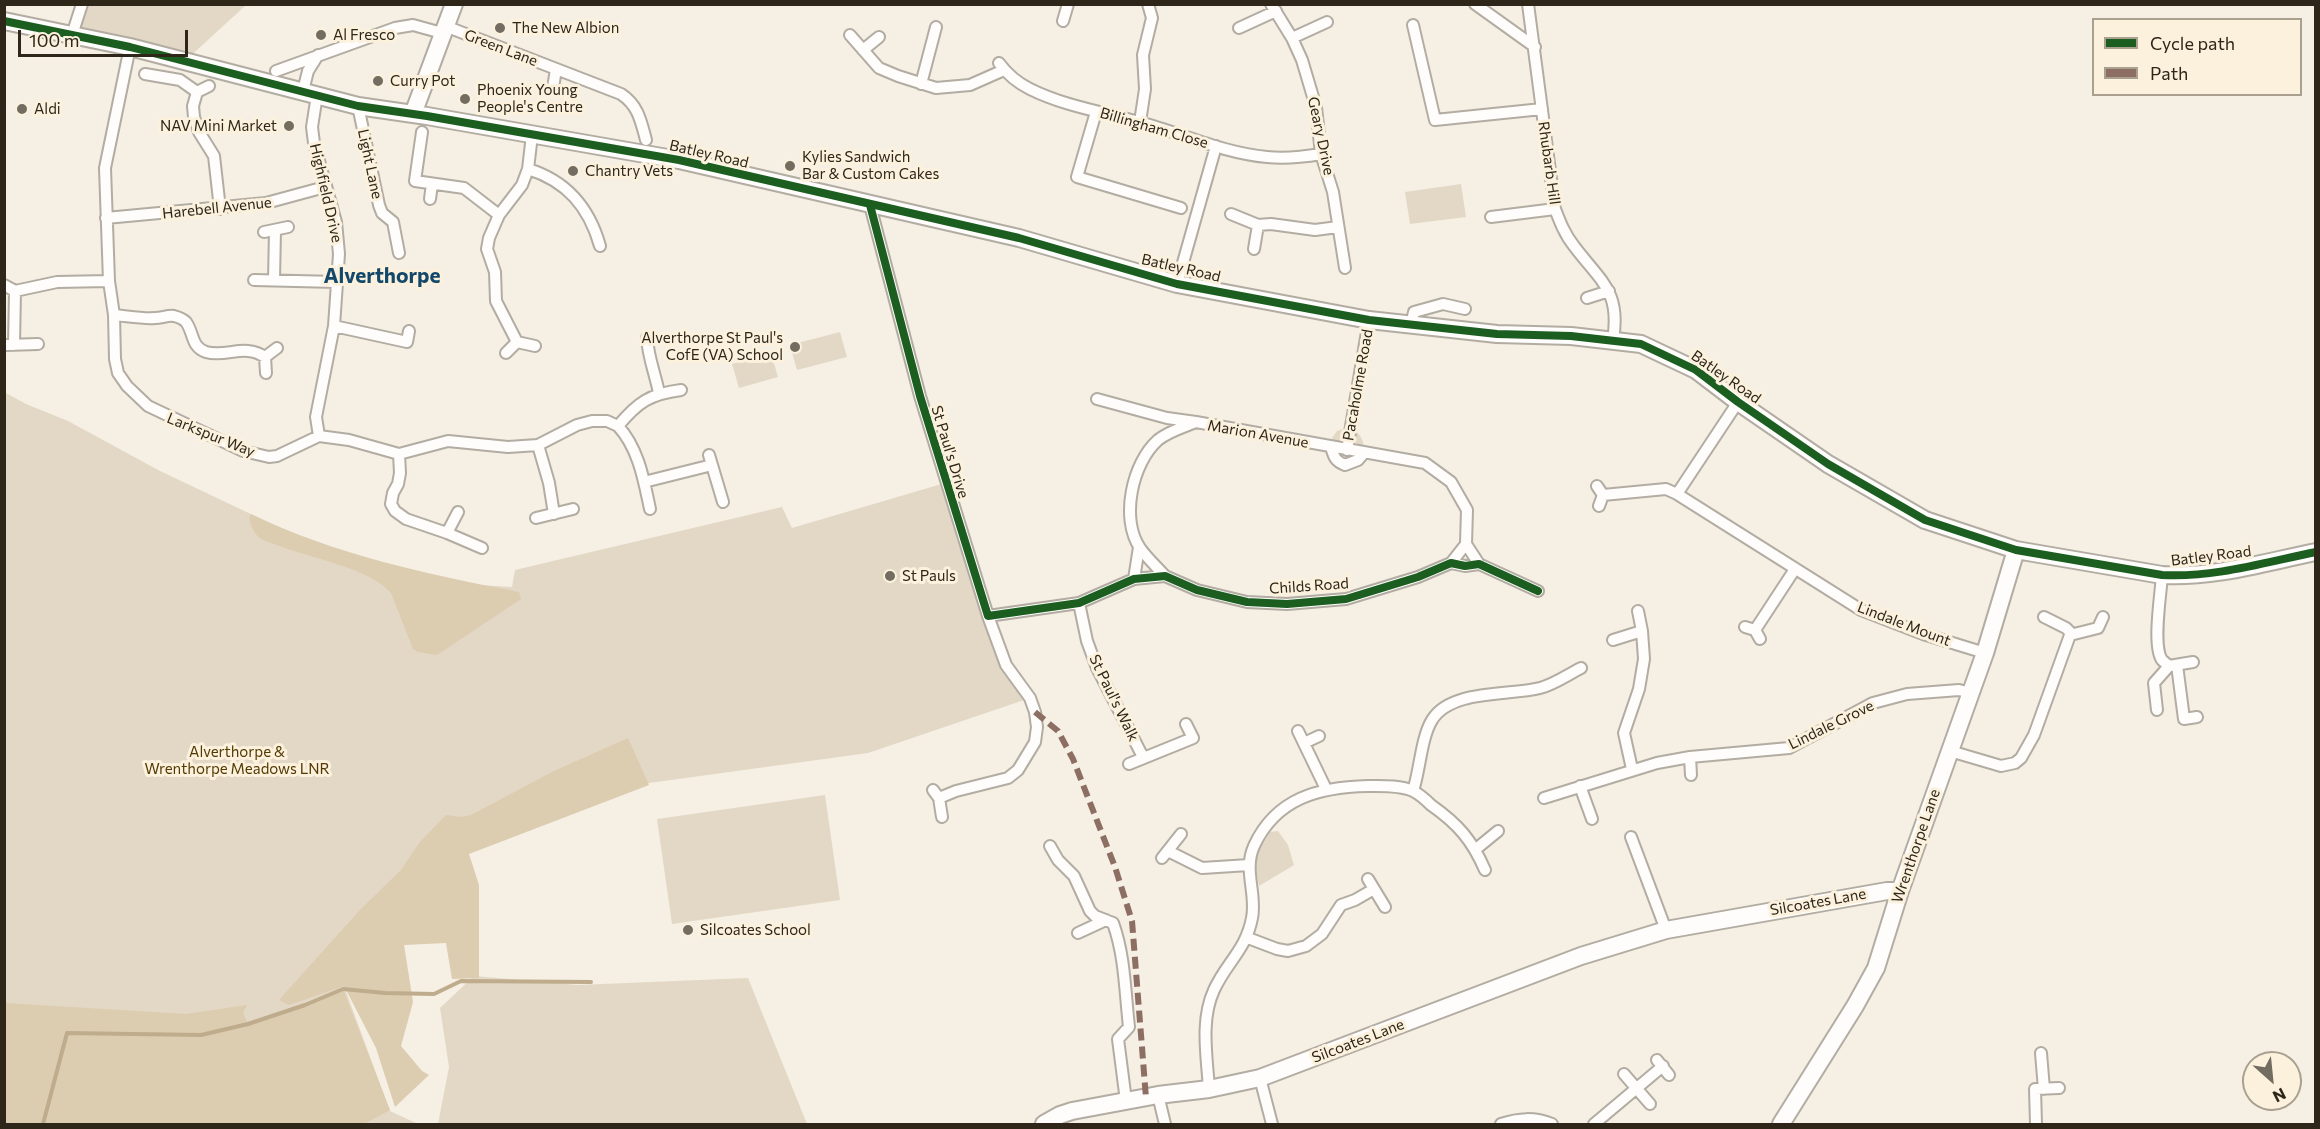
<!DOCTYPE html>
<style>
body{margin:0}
#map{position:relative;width:2320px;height:1129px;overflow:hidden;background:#f5efe4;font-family:Commissioner,sans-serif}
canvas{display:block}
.frame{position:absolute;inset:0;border:6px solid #2d2619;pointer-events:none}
.legend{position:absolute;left:2092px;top:18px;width:210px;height:78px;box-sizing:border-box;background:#fcf1dd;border:2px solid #a9a08f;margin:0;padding:8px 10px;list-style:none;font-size:18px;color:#2d2619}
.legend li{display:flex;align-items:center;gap:12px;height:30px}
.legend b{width:30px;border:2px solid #a9a08f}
.north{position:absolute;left:2242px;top:1051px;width:60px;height:60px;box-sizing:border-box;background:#fcf1dd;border:2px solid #a9a08f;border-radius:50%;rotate:153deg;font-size:16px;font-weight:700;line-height:24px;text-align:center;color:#2d2619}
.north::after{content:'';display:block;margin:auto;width:21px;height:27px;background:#736c60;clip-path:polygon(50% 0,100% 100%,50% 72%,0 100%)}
.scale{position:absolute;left:18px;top:30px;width:170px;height:27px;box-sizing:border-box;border:3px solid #2d2619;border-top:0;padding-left:8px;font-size:18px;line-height:21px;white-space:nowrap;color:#2d2619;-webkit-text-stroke:4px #fcf1dd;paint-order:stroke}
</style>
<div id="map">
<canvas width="2320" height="1129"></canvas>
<div class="frame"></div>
<ul class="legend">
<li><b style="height:8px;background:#1b5e20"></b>Cycle path</li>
<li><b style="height:8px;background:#8d6e63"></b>Path</li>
</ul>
<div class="north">N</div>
<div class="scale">100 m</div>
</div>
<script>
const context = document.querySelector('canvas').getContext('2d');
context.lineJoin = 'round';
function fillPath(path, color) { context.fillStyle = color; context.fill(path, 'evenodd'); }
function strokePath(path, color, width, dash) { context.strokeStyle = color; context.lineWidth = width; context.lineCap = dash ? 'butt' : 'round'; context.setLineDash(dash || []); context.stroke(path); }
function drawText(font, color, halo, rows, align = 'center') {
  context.font = font + ' Commissioner,sans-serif'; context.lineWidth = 6; context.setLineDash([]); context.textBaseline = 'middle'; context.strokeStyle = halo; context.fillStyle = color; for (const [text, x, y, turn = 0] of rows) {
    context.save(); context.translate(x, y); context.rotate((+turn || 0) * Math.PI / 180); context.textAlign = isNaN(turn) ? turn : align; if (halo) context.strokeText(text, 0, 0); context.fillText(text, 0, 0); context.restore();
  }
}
const green = new Path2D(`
 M 82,5 L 246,5 L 185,61 L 72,35 Z
 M 1461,184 L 1466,217 L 1410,224 L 1405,192 Z
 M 840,332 L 847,357 L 797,370 L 790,345 Z
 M 771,353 L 778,377 L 739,388 L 732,364 Z
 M 4,392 L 26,404 L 68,421 L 160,471 L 274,525 L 326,547 L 428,578 L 479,585 L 512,587 L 515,570 L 782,507 L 792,528 L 945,483 L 996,643 L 1030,698 L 868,753 L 649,783 L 463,855 L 345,989 L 390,1111 L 418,1124 L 5,1124 Z
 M 1343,429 C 1359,430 1364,436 1364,453 L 1345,465 L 1331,447 L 1332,438 L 1337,431 Z
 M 825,795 L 840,900 L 672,924 L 657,819 Z
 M 1278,831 L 1288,845 L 1294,865 L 1259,886 L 1254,860 L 1270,832 Z
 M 474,976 L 578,985 L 748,978 L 807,1124 L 438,1124 L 449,1067 L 440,1008 Z`);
const forest = new Path2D(`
 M 251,514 C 336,555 427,574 519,592 L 521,599 L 437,655 L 418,652 L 413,649 L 391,593 C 368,567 309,558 277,545 C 272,543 264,541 260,538 C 253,533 251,525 249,518 Z
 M 628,738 L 649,785 L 469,854 L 479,885 L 479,978 L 452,979 L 446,943 L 404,945 L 413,1002 L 401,1046 L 422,1071 L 429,1075 L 395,1107 L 376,1048 L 344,986 L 289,1005 L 279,1000 L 360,910 L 401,870 L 420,842 L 446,815 L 461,817 L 471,815 L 554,771 Z
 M 343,989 L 390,1110 L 364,1124 L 5,1124 L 5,1003 L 186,1014 L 247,1005 L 243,1013 L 248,1024 L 305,1005 Z`);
const stream = new Path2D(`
 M 43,1124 L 67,1033 L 201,1035 L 248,1024 L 305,1005 L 343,989 L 385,993 L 434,994 L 461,981 L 591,982`);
const street = new Path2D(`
 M 1271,4 L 1292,38 L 1302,60 L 1316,107 L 1321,154 L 1333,192 L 1345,268
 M 1475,4 L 1535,47
 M 1528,4 L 1555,209 C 1560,222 1565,235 1574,246 C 1601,282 1621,291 1613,340
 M 1063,21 L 1068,4
 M 1413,25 L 1435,120 L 1542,109
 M 445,26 L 621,94 C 638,105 641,121 646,140
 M 1239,28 L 1276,11
 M 72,35 L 82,4
 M 850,35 L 879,68 L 898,76 L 936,88 L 970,85 L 1004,70
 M 1292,38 L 1327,22
 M 130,47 L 105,168 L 109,281 L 114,315 L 115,359 L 118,373 L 127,386 L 148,406 L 243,451 L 269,457 L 277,456 L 319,436 L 349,440 L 399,454 L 448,441 L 508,447 L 538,445 L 577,425 L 592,421 L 607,421 L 618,426 C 638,402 650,394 681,390
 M 863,50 L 879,37
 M 999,63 C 1007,74 1018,83 1030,89 C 1064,106 1103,112 1139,122 C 1181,133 1223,153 1267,157 C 1286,159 1303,157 1321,154
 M 276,71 L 395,28 L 413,25 L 442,33
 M 145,74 L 180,80 L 197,92 L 209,86
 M 921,84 L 936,27
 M 553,88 L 556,69
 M 303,91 L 308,71 L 318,55
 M 197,92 L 193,106 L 194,117 L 199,132 L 214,156 L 220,209
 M 317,95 L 312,127 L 314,143 L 336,222 L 339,254 L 334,326 L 316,417 L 319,436
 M 358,106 L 379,205 L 382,213 L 393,222 L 399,253
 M 1096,112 L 1077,177 L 1181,208
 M 1140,122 L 1145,89 L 1143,55 L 1152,18 L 1148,4
 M 422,132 L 415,181 L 464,188 L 499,215
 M 528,169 C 567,181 589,207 600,246
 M 430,199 L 432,184
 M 870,205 L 920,396 L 988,616 L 1079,603 L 1134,579 L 1165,576 L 1197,590 L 1247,602 L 1287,604 L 1346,599 L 1418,577 L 1451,563 L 1465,566 L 1479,564 L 1538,591
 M 1231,214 L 1258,225 L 1271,224 L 1315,230 L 1338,227
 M 1491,217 L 1555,209
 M 106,218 L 266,203 L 325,187
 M 264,232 L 288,227
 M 1254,249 L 1258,225
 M 254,280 L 337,282
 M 274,280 L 275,230
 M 1177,284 L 1216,146
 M 4,285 L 15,291 L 57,282 L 109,281
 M 1587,298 L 1609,291
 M 114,315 C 127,316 142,319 155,318 C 162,318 168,315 174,316 C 178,317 183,319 186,322 C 194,333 191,347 206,352 C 226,358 245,343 265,357
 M 1411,325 L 1414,312 L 1443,304 L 1465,309
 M 334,326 L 407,342 L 409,331
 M 647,338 C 648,357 655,373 659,393
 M 517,342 L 496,301 L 495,272 L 487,249 L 489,238 L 499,215 L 522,185 L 528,169 L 532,135
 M 6,345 L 38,344
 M 14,345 L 15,291
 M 506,353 L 517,342 L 535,346
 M 266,373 L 265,357 L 277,348
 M 1097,399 L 1167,418 L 1196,422
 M 618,426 C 639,449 644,481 650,509
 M 538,445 L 549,483 L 554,514
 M 1331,447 C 1334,457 1335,461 1345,465 L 1358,460 L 1364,453
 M 1347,450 L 1369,320
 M 399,454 L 400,473 L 398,484 L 393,493 L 391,504 L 395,511 L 406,519 L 447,533 L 482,548
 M 709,455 L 723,502
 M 644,482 L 712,465
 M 1597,486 L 1603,495 L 1599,506
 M 1677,494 L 1738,402
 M 1603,495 L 1666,489 L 1677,494 L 1861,610 L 1923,634 L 1985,653
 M 536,518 L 573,509
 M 447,533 L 458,512
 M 1466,544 L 1479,564
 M 2162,575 C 2161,593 2152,646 2162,660 C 2163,661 2168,665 2169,666 L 2193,662
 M 1165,576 C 1157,567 1147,558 1140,548 C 1120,519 1132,463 1158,440 C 1169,431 1184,427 1196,422 L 1425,463 L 1451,482 L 1467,510 L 1466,544 L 1451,563
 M 1134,579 L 1139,547
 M 1079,603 L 1087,641 L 1097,668 L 1143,757
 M 2044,617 L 2066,628 L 2072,634
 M 1745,627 L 1755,630 L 1760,639
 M 1755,630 L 1795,569
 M 1613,640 L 1642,631
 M 2177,665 L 2184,719 L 2197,717
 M 2157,710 L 2154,683 L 2169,666
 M 1298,731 L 1326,789
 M 1304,743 L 1319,736
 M 1950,751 L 2001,766 L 2015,763 L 2021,758 L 2034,735 L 2070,635 L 2098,628 L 2103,617
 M 1690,757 L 1691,775
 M 1129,764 L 1193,738 L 1186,724
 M 1632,769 L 1624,733 L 1639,689 L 1644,659 L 1642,631 L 1638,611
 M 1580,786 L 1592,819
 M 933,790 L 939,798 L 942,817
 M 1413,791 C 1420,770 1421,738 1432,720 C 1451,689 1509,696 1540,688 C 1555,684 1567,675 1581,668
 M 939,798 L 956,791 L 1008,778 L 1018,770 L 1035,742 L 1037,727 L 1035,712 L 1030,698 L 1006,665 L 988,616
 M 1544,798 L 1657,763 L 1690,757 L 1789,748 L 1873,703 L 1907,694 L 1959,690 L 1971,693
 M 1631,837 L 1666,930
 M 1050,846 L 1058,860 L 1074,876 L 1090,911 L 1095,916 L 1113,923 C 1125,956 1125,992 1129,1027 L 1118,1039 L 1126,1101
 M 1476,849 L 1498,831
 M 1168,851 L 1202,868 L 1249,865
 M 1162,858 L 1181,834
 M 1368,879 L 1385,907
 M 1078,933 L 1106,920
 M 1248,938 L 1277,949 L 1288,951 L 1306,946 L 1322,934 L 1341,905 L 1355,900 L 1374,889
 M 2041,1053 L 2044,1089
 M 1657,1060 L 1669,1075
 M 1624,1074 L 1650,1104
 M 1260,1078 L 1272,1124
 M 1209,1089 C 1207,1057 1200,1020 1214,990 C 1226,963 1246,950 1252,918 C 1257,894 1243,870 1254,846 C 1276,798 1319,787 1368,786 C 1381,786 1400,785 1413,791 C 1419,794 1426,800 1431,805 C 1458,824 1472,840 1485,870
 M 1158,1095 L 1165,1124
 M 1501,1124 C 1519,1118 1534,1117 1552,1124
 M 1594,1124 L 1663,1066
 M 2036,1124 L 2035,1089 L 2059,1088`);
const secondary = new Path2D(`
 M 4,21 L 130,47 L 358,106 L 427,116 L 679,160 L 1019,238 L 1177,284 L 1369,320 L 1497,334 L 1571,336 L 1641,344 L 1696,370 L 1738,402 L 1828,464 L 1925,520 L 2016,550 L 2162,575 C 2214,578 2266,562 2316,552
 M 413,114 L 454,4
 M 1044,1124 L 1060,1115 L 1072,1111 L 1158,1095 L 1209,1089 L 1260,1078 L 1581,956 L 1666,930 L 1887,891 L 1900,891
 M 1781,1124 L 1855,1006 L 1876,968 L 1900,891 L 1985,653 L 2016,550`);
const quiet = new Path2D(`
 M 1035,712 L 1058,731 L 1073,759 L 1115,867 L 1132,921 L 1146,1098`);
const cycleway = new Path2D(`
 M 4,21 L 130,47 L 358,106 L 427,116 L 679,160 L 1019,238 L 1177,284 L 1369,320 L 1497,334 L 1571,336 L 1641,344 L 1696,370 L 1738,402 L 1828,464 L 1925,520 L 2016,550 L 2162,575 C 2214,578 2266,562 2316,552
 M 870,205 L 920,396 L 988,616 L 1079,603 L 1134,579 L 1165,576 L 1197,590 L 1247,602 L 1287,604 L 1346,599 L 1418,577 L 1451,563 L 1465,566 L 1479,564 L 1538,591`);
const markers = [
 [500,28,6,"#736c60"],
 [321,35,6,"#736c60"],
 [378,81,6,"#736c60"],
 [465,99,6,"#736c60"],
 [22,109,6,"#736c60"],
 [289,126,6,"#736c60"],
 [790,166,6,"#736c60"],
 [573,171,6,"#736c60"],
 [795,347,6,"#736c60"],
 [890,576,6,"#736c60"],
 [688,930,6,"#736c60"]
];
const poiNames = [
 ["The New Albion",512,28],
 ["Al Fresco",333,35],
 ["Curry Pot",390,81],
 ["Phoenix Young",477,90],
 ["People's Centre",477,107],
 ["Aldi",34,109],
 ["NAV Mini Market",277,126,"right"],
 ["Kylies Sandwich",802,157],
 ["Bar & Custom Cakes",802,174],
 ["Chantry Vets",585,171],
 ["Alverthorpe St Paul's",783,338,"right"],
 ["CofE (VA) School",783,355,"right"],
 ["St Pauls",902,576],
 ["Silcoates School",700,930]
];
const streetNames = [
 ["Green Lane",501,48,21],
 ["Billingham Close",1154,128,16],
 ["Geary Drive",1321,136,78],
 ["Batley Road",709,154,13],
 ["Rhubarb Hill",1549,163,82],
 ["Light Lane",370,164,78],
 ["Highfield Drive",326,193,77],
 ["Harebell Avenue",217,208,-6],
 ["Batley Road",1181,268,13],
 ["Batley Road",1726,377,35],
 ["Pacaholme Road",1358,385,-80],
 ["Marion Avenue",1258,434,10],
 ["Larkspur Way",211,435,22],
 ["St Paul's Drive",950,452,73],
 ["Batley Road",2211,556,-7],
 ["Childs Road",1309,586,-4],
 ["Lindale Mount",1904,624,21],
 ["St Paul's Walk",1114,698,64],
 ["Lindale Grove",1831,725,-26],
 ["Wrenthorpe Lane",1916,846,-71],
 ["Silcoates Lane",1818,902,-10],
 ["Silcoates Lane",1358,1041,-21]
];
const parkNames = [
 ["Alverthorpe &",237,752],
 ["Wrenthorpe Meadows LNR",237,769]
];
const districtNames = [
 ["Alverthorpe",382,276]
];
fillPath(green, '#e3d8c5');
fillPath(forest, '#dcccb0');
strokePath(stream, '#bfac8c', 4);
strokePath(street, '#b2aca2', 14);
strokePath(secondary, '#b2aca2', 20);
strokePath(street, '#fefdfb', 10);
strokePath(secondary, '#fefdfb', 16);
strokePath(quiet, '#8d6e63', 6, [12, 6]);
strokePath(cycleway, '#1b5e20', 8);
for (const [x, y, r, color] of markers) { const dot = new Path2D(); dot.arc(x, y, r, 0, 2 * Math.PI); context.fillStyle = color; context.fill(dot); strokePath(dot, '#fcf1dd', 2); }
drawText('15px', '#2d2619', '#fcf1dd', poiNames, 'left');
drawText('15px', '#2d2619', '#fcf1dd', streetNames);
drawText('15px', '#533a02', '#fcf1dd', parkNames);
drawText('bold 21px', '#13486a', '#fcf1dd', districtNames);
</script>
